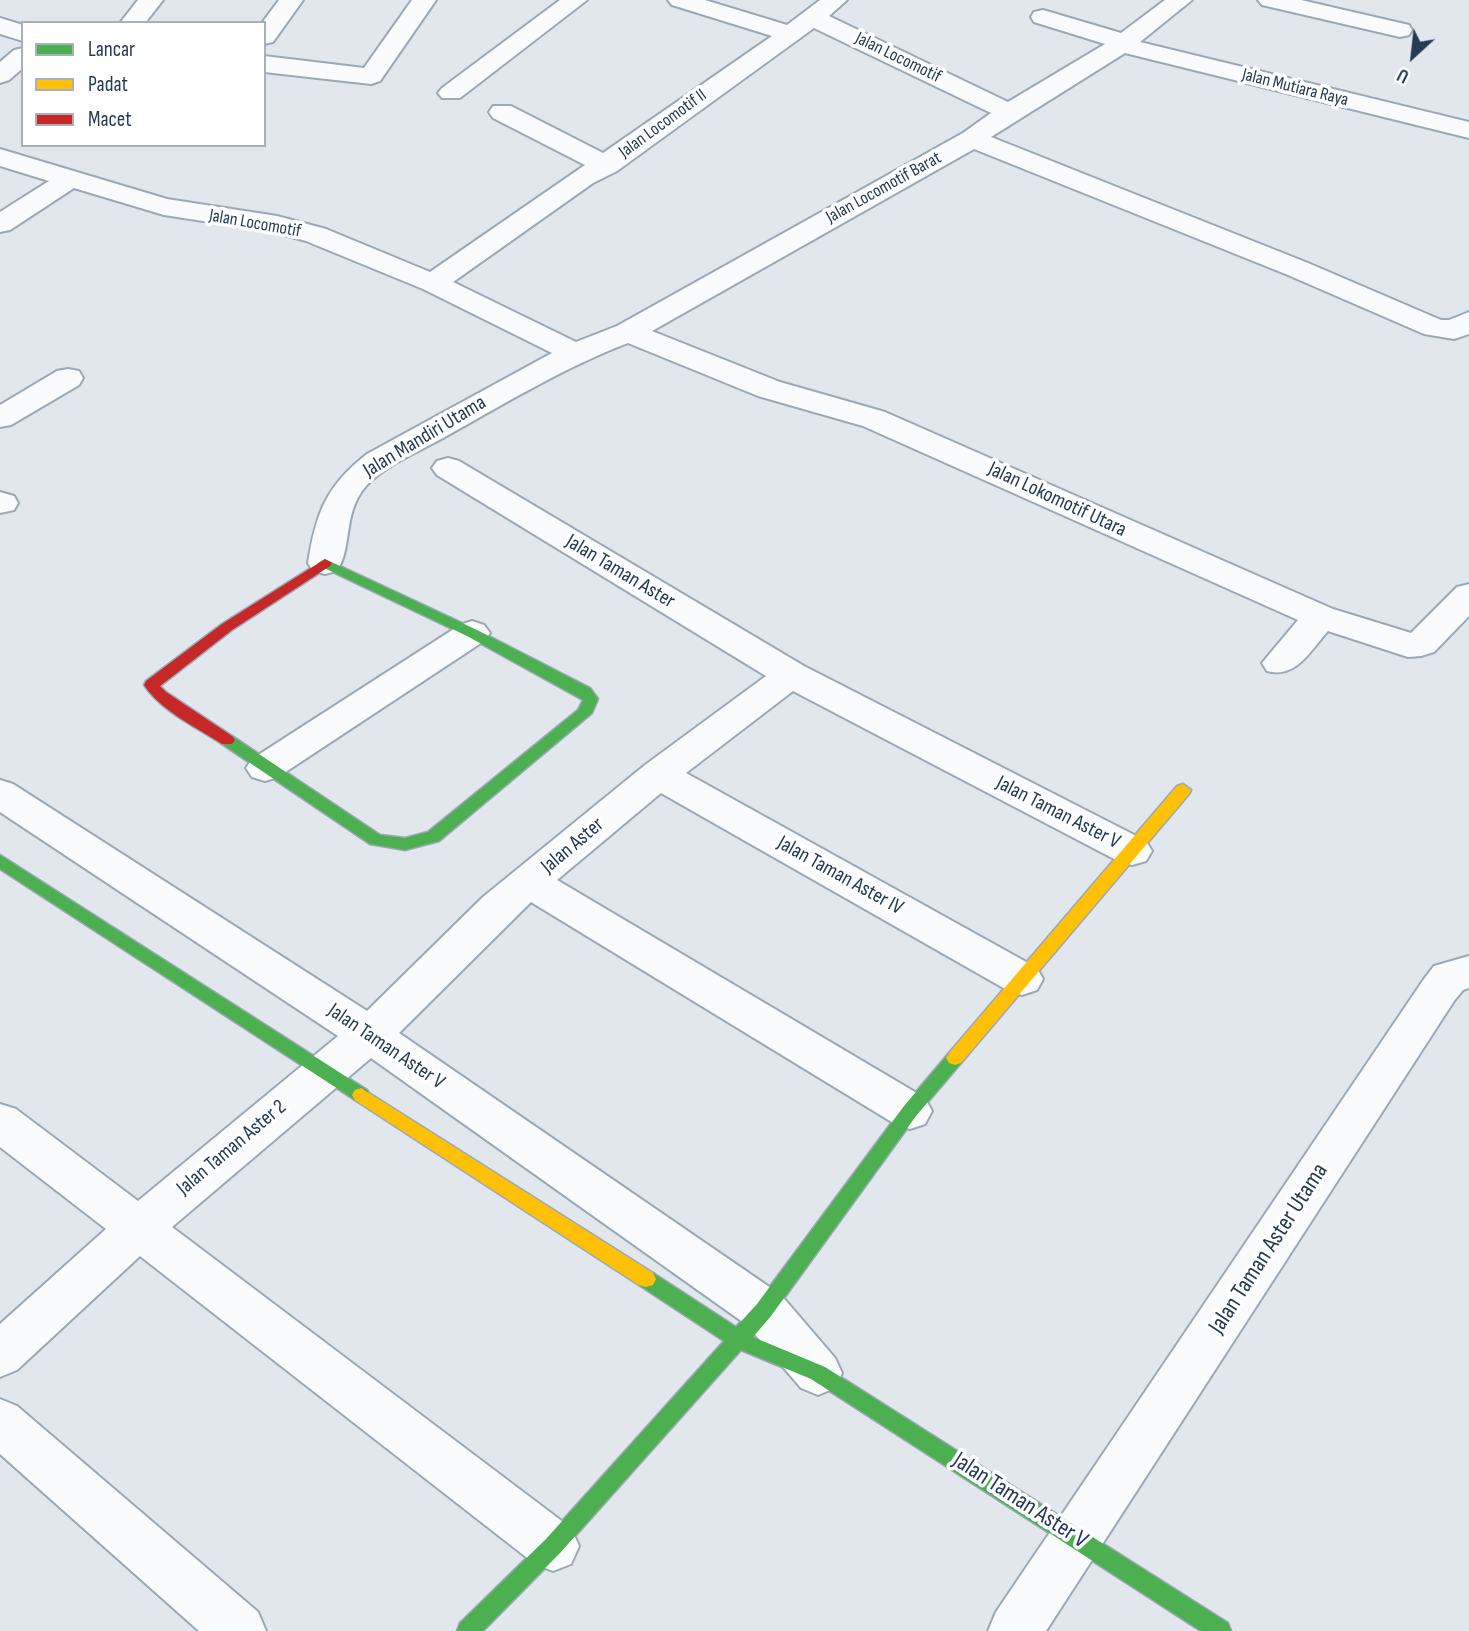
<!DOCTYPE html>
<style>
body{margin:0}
#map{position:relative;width:1469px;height:1631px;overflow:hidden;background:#e1e7ed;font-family:"Sofia Sans Condensed",sans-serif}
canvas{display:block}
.legend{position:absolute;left:21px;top:21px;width:245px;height:126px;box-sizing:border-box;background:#fff;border:2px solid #a8b1bb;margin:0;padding:9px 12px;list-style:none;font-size:21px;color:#253b54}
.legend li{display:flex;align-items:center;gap:14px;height:35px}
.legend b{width:35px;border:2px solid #a8b1bb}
.north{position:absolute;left:1378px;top:21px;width:70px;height:70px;-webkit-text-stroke:5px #fff;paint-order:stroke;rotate:207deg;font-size:19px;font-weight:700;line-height:28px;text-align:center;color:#253b54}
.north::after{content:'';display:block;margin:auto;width:24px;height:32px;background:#253b54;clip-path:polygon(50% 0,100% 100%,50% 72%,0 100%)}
</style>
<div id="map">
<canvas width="1469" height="1631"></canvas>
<ul class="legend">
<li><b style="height:9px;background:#4caf50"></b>Lancar</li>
<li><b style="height:9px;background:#ffc107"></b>Padat</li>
<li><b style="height:9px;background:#c62828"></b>Macet</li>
</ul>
<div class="north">U</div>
</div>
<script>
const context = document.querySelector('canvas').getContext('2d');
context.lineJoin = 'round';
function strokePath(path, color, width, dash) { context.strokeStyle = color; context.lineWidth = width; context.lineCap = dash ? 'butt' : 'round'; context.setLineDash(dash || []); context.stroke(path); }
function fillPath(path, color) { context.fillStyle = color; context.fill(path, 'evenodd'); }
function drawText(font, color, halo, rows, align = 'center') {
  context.font = font + ' "Sofia Sans Condensed",sans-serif'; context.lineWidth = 7; context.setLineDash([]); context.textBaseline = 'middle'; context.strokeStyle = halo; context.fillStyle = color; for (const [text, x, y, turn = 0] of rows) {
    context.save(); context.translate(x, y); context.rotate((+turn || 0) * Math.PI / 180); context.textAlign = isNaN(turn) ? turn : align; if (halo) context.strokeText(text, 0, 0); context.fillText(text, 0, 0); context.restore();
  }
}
const street = new Path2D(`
 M 138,0 L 163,0 L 145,23 L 120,23 Z
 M 279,0 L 303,0 L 273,42 L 264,44 L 262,23 Z
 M 412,0 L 436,0 L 380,81 L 371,84 L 264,72 L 264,56 L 364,68 Z
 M 560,0 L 587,0 L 460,98 L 442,98 L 438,93 L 442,88 Z
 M 668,0 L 705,0 L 787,25 L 820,0 L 847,0 L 829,16 L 1008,102 L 1105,44 L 1034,22 L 1031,17 L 1034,12 L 1043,10 L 1121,33 L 1165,0 L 1192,0 L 1140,42 L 1469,122 L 1469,138 L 1125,53 L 991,137 L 1308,263 L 1441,320 L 1449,320 L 1469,312 L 1469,334 L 1454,339 L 1424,334 L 1288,275 L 974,149 L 652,331 L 780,382 L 885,412 L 1333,609 L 1411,633 L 1457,587 L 1469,584 L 1469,616 L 1434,652 L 1421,656 L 1408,657 L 1328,631 C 1310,651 1296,679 1267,671 L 1262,663 L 1298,620 L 863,426 L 758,396 L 628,343 C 563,368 504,404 443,438 C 418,452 385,465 366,486 C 342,514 353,546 337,571 L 325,574 L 313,571 L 308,563 C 316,513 326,486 367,454 L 552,353 L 423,289 L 306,241 L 274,232 L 164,215 L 74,188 L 10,230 L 0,232 L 0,212 L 49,181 L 0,166 L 0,149 L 167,199 L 277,216 L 326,229 L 430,272 L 585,165 L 493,118 L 489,112 L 493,106 L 511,106 L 603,153 L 772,36 L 672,5 ZM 814,28 L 991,113 L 963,133 L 617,326 L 576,342 L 453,282 L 593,183 L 617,171 Z
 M 1258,0 L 1301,0 L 1409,25 L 1412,30 L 1409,35 L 1400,37 L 1262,5 Z
 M 0,18 L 23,25 L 23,41 L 0,34 Z
 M 23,48 L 23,68 L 9,80 L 0,83 L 0,62 L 14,50 Z
 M 68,369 L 79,371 L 83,378 L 79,385 L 11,425 L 0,427 L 0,405 L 57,371 Z
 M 448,458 L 459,461 L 804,666 L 1146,841 L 1152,851 L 1146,861 L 1132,865 L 1118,861 L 793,691 L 686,773 L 1037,968 L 1043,979 L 1037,990 L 1022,995 L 1007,990 L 661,793 L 557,880 L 925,1098 L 932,1111 L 925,1124 L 910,1129 L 895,1124 L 531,902 L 399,1033 L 781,1295 L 835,1358 L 842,1373 L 835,1388 L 818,1395 L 801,1388 L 747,1325 L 371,1058 L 172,1227 L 571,1528 L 579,1546 L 571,1564 L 553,1571 L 535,1564 L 140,1256 L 17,1370 L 0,1377 L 0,1324 L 106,1229 L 0,1147 L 0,1104 L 16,1109 L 138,1201 L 338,1036 L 0,812 L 0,780 L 13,784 L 367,1011 L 483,897 L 645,765 L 766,676 L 437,475 L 432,468 L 437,461 Z
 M 0,492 L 14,496 L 18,503 L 14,510 L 0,513 Z
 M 472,621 L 484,625 L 490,633 L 484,641 L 278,777 L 265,781 L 252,777 L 246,768 L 252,759 L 460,625 Z
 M 1469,956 L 1469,988 L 1463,990 L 1454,1001 L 1046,1631 L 988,1631 L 996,1612 L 1424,979 L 1434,966 Z
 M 0,1399 L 17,1406 L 258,1612 L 266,1631 L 199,1631 L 0,1454 Z`);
const fast = new Path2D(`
 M 325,559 L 477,630 L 590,688 L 598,699 L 592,713 L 439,841 L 405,850 L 370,844 L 222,744 L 219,740 L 222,736 L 232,736 L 380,835 L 405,838 L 428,832 L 578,710 L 583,700 L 467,636 L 320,566 L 318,563 Z
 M 0,855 L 367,1090 L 370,1095 L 367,1100 L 361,1102 L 355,1100 L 0,869 Z
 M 955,1051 L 961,1053 L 964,1058 L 961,1063 L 916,1116 L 771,1316 L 753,1337 L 825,1367 L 1228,1623 L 1231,1631 L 1201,1631 L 811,1379 L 741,1350 L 560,1553 L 483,1631 L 457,1631 L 460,1623 L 546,1539 L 724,1341 L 639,1285 L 636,1279 L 639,1273 L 646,1271 L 653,1273 L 736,1327 L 757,1304 L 904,1106 L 949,1053 Z`);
const slow = new Path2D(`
 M 1183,784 L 1191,790 L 1189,794 L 961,1063 L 955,1065 L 949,1063 L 946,1058 L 949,1053 L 1177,786 Z
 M 361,1088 L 653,1273 L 656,1279 L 653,1285 L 646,1287 L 639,1285 L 355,1100 L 352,1095 L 355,1090 Z`);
const jam = new Path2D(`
 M 325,559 L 332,563 L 330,566 L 232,630 L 160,686 L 166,692 L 232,736 L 235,740 L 232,744 L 222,744 C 196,727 161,711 144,685 L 146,681 L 222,624 Z`);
const farStreetnames = [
 ["Jalan Locomotif",898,58,26],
 ["Jalan Mutiara Raya",1295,88,14],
 ["Jalan Locomotif II",663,124,-36],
 ["Jalan Locomotif Barat",884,188,-29],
 ["Jalan Locomotif",255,224,10]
];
const streetNames = [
 ["Jalan Mandiri Utama",425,437,-31],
 ["Jalan Lokomotif Utara",1057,500,25],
 ["Jalan Taman Aster",620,572,31],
 ["Jalan Taman Aster V",1058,813,27],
 ["Jalan Aster",573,846,-40],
 ["Jalan Taman Aster IV",840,876,29],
 ["Jalan Taman Aster V",386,1047,34],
 ["Jalan Taman Aster 2",232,1148,-40]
];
const nearStreetnames = [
 ["Jalan Taman Aster Utama",1269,1249,-57],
 ["Jalan Taman Aster V",1020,1501,33]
];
strokePath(street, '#9ba8b6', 4);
strokePath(fast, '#9ba8b6', 3);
strokePath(slow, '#9ba8b6', 3);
strokePath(jam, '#9ba8b6', 3);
fillPath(street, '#fafbfc');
fillPath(fast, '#4caf50');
fillPath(slow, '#ffc107');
fillPath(jam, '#c62828');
drawText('18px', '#253b54', '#fff', farStreetnames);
drawText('21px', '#253b54', '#fff', streetNames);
drawText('24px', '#253b54', '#fff', nearStreetnames);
</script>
